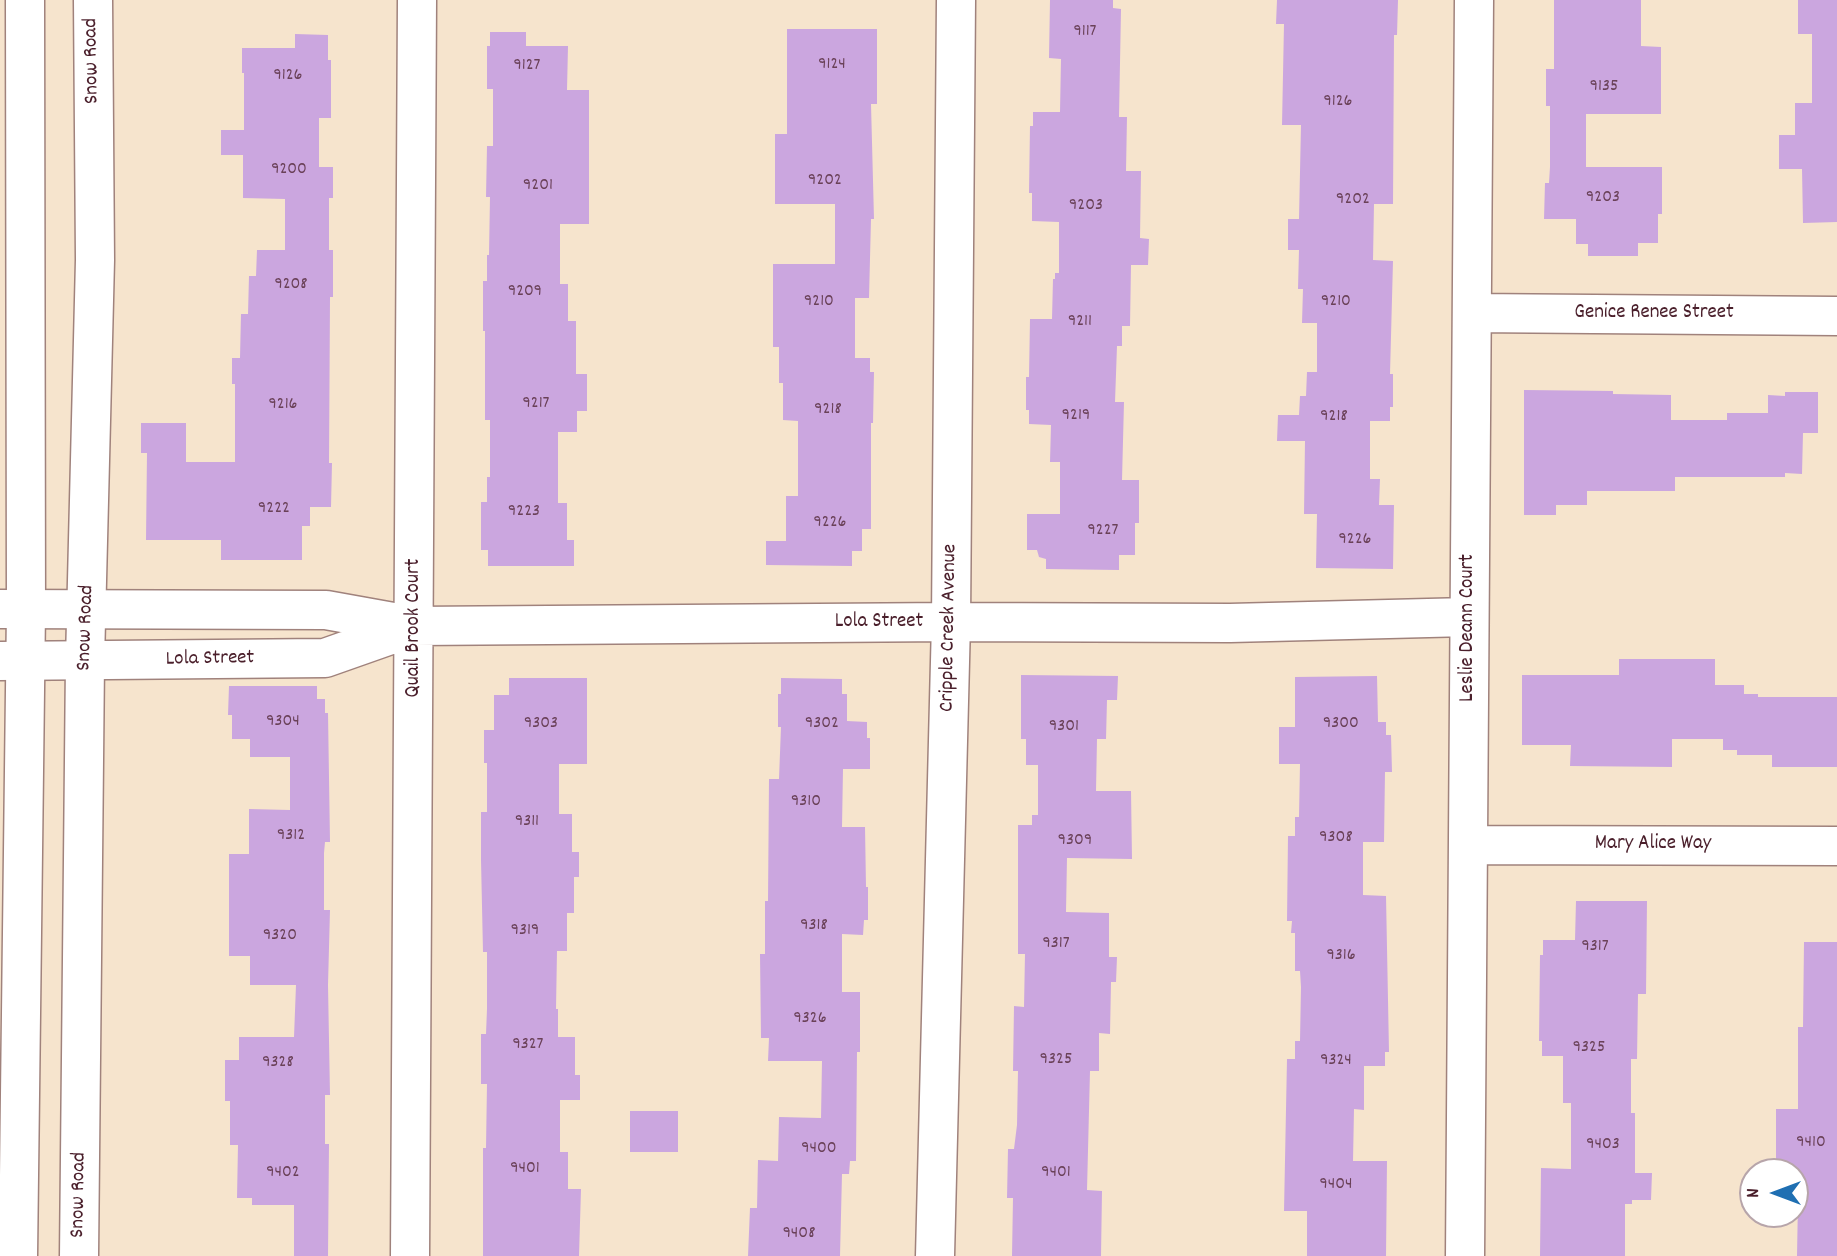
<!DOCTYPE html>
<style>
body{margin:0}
#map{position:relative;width:1837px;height:1256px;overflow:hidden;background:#f6e4cd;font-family:Dekko,sans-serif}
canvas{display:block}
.north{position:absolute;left:1739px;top:1158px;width:70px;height:70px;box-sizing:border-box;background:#fff;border:2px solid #b7a5aa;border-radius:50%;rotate:270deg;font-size:19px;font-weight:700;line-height:28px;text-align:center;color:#4a1f2b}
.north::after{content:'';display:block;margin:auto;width:24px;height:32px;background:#1f6fb2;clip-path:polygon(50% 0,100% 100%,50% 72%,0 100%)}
</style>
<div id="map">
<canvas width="1837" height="1256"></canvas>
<div class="north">N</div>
</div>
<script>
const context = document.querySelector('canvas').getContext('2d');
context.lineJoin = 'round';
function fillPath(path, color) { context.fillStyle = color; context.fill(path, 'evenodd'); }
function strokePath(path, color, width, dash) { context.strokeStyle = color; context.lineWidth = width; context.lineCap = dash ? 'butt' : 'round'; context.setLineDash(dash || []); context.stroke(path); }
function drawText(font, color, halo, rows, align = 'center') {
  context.font = font + ' Dekko,sans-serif'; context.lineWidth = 6; context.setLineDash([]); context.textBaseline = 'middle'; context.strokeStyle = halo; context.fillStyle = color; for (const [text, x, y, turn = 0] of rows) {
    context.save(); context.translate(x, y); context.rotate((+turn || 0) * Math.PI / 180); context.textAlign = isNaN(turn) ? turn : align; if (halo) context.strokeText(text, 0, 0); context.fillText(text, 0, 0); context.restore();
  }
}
const building = new Path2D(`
 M 1050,0 L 1113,0 L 1113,8 L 1121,9 L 1119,117 L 1127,117 L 1126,171 L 1141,171 L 1140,238 L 1149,239 L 1148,265 L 1131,265 L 1130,326 L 1122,326 L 1122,346 L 1117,346 L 1115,402 L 1124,402 L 1122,480 L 1139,480 L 1139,523 L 1135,523 L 1135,555 L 1119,555 L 1119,570 L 1046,569 L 1046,559 L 1039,557 L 1037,550 L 1027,550 L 1027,514 L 1060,514 L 1060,462 L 1050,462 L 1051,425 L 1029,424 L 1029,410 L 1026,410 L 1026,377 L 1029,377 L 1030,319 L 1052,319 L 1053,279 L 1055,279 L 1055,273 L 1059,273 L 1059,222 L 1032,221 L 1032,193 L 1029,193 L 1030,126 L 1033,126 L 1033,112 L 1060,112 L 1061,59 L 1049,58 Z
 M 1277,0 L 1398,0 L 1397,35 L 1394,35 L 1393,204 L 1374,204 L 1373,260 L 1393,261 L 1390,374 L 1393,374 L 1393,407 L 1390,407 L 1390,421 L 1370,421 L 1370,479 L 1380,479 L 1379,505 L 1394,505 L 1393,569 L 1316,568 L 1317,514 L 1304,514 L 1305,441 L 1277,441 L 1278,415 L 1299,415 L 1300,396 L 1306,396 L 1307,372 L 1317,372 L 1317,323 L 1302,323 L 1303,289 L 1298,289 L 1299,250 L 1288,250 L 1288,219 L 1299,219 L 1301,125 L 1282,125 L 1284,24 L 1276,24 Z
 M 1554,0 L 1641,0 L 1641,46 L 1661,47 L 1661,114 L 1586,114 L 1586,167 L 1662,167 L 1662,214 L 1658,214 L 1658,243 L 1638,243 L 1638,256 L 1588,256 L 1588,244 L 1576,244 L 1576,219 L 1544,219 L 1545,183 L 1549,183 L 1550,167 L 1550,106 L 1546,106 L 1546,69 L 1554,69 Z
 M 1798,0 L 1837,0 L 1837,222 L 1803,223 L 1802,169 L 1779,169 L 1779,135 L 1795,135 L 1795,103 L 1812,103 L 1812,34 L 1798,34 Z
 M 787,29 L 877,29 L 877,104 L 871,104 L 874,219 L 871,219 L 869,298 L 855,298 L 855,358 L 870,358 L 870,372 L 874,372 L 873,423 L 871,423 L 871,529 L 862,529 L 862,551 L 852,551 L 852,566 L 766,565 L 766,541 L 786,541 L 786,496 L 798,496 L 798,421 L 783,420 L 783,383 L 779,383 L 779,347 L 773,347 L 773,264 L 835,264 L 835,204 L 775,204 L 775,134 L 787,134 Z
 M 490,32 L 526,32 L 526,46 L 568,46 L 567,90 L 589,90 L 589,224 L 560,224 L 560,284 L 568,284 L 568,321 L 576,321 L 576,374 L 587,374 L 587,411 L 577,411 L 577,432 L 558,432 L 558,503 L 567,503 L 567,540 L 574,540 L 574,566 L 488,566 L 488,550 L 481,550 L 481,502 L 487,502 L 487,477 L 490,477 L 490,420 L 485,420 L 485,331 L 483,331 L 483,281 L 487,281 L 487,255 L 489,255 L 490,197 L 486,197 L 487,146 L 493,146 L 493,89 L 487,89 L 487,46 L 490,46 Z
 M 295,34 L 328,35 L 328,60 L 331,60 L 331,118 L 319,118 L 319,167 L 333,167 L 333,198 L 329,198 L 329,250 L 333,250 L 333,297 L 330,297 L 329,463 L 332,463 L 331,507 L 310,507 L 310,526 L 302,526 L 302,560 L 221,560 L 221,540 L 146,540 L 147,453 L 141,453 L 141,423 L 186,423 L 186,462 L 235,462 L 235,384 L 232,384 L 232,358 L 240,358 L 241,314 L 248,314 L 249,276 L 256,276 L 257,250 L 285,250 L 285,199 L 243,198 L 243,155 L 221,155 L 221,130 L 244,130 L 244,73 L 242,73 L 242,48 L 295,48 Z
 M 1524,390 L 1613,391 L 1613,394 L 1671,395 L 1671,420 L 1727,420 L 1727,413 L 1768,413 L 1768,395 L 1785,396 L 1785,392 L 1818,392 L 1818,433 L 1803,433 L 1802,474 L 1785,473 L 1785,477 L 1675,477 L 1675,491 L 1587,491 L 1587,505 L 1556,505 L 1556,515 L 1524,515 Z
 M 1619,659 L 1715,659 L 1715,685 L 1744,685 L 1744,694 L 1758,694 L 1758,697 L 1837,697 L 1837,767 L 1772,767 L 1772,755 L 1737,755 L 1737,750 L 1723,750 L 1723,739 L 1672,739 L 1672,767 L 1570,766 L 1571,745 L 1522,745 L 1522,675 L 1619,675 Z
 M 1021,675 L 1118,676 L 1117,700 L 1107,700 L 1106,739 L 1097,739 L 1096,791 L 1131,791 L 1132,859 L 1067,858 L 1066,912 L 1109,913 L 1109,957 L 1117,957 L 1116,982 L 1111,982 L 1110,1034 L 1099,1033 L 1099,1071 L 1090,1071 L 1087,1190 L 1102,1191 L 1101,1256 L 1012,1256 L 1013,1198 L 1007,1198 L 1008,1149 L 1014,1149 L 1017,1125 L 1018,1071 L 1013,1071 L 1014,1006 L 1024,1007 L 1025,954 L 1018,954 L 1018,825 L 1032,825 L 1032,815 L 1038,815 L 1038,765 L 1026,765 L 1026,739 L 1021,739 Z
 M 1377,676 L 1378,722 L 1386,722 L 1386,735 L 1391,735 L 1392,772 L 1385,772 L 1384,842 L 1363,842 L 1363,895 L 1386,896 L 1389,1052 L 1385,1052 L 1385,1066 L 1364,1066 L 1364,1110 L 1354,1109 L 1353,1161 L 1387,1161 L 1386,1256 L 1307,1256 L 1307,1211 L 1284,1211 L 1287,1059 L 1295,1059 L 1295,1041 L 1300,1041 L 1301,987 L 1300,971 L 1295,971 L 1295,933 L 1291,933 L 1292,921 L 1287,921 L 1288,836 L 1295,836 L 1295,817 L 1299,817 L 1300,764 L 1279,764 L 1279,727 L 1295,727 L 1295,677 Z
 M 509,678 L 587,678 L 587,764 L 559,764 L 559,814 L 572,814 L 572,852 L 579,852 L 579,877 L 574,877 L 574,913 L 567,913 L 567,951 L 557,951 L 556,1009 L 558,1009 L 558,1037 L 575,1037 L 575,1075 L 580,1075 L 580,1100 L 560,1100 L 560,1152 L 568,1152 L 568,1189 L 581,1189 L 579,1256 L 483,1256 L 483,1148 L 486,1148 L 487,1084 L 481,1084 L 481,1034 L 486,1034 L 487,1009 L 487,952 L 483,952 L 481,860 L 481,812 L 487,812 L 487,763 L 484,763 L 484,730 L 494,730 L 494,695 L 509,695 Z
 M 781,678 L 842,679 L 842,694 L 847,694 L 847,721 L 867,722 L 867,738 L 870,738 L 870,769 L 843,769 L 842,827 L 865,827 L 866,887 L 868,887 L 868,920 L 864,920 L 863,935 L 842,934 L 842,992 L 860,992 L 860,1052 L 857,1052 L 856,1161 L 850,1161 L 849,1174 L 842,1174 L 840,1256 L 748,1256 L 750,1208 L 757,1208 L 758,1160 L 778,1161 L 779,1117 L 821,1118 L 822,1061 L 768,1061 L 769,1038 L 761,1038 L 760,954 L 765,954 L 765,901 L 768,901 L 769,779 L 779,779 L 781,727 L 778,727 L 778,694 L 781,694 Z
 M 229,686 L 317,686 L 317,699 L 325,699 L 325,713 L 328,713 L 330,842 L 325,842 L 324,853 L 324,910 L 330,910 L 328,985 L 330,1095 L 325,1095 L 325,1144 L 329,1144 L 328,1256 L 294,1256 L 294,1205 L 252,1205 L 252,1198 L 237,1198 L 238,1145 L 230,1145 L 230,1101 L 225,1101 L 225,1060 L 239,1060 L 239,1037 L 294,1037 L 296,985 L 250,985 L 250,956 L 229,956 L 229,854 L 249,854 L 249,809 L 290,810 L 290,757 L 250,757 L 250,739 L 232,739 L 232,715 L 228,715 Z
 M 1576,901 L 1647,901 L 1646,994 L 1638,994 L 1637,1059 L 1631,1059 L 1631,1113 L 1635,1113 L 1635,1173 L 1652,1173 L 1651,1200 L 1632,1200 L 1632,1204 L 1625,1204 L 1625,1256 L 1540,1256 L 1541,1168 L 1571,1169 L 1571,1103 L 1563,1103 L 1563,1056 L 1542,1056 L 1542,1041 L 1539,1041 L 1540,955 L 1543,955 L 1543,940 L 1575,940 Z
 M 1804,942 L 1837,942 L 1837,1256 L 1797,1256 L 1798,1201 L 1795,1201 L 1795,1172 L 1776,1172 L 1776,1109 L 1798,1109 L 1798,1027 L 1803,1027 Z
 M 630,1111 L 678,1111 L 678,1152 L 630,1152 Z`);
const minor = new Path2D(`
 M 1472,313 L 1837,316
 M 0,609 L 326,610 L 415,626 L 951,622 L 1230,623 L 1468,617
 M 0,661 L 325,658 L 413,627
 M 1468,845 L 1837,846
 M 410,1256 L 417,0
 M 935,1256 L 951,622 L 956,0
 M 1465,1256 L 1474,0`);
const major = new Path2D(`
 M 18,1256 L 26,609 L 25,0
 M 79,1256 L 85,661 L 95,260 L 93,0`);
const numberNames = [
 ["9117",1085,33],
 ["9124",832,66],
 ["9127",527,67],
 ["9126",288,77],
 ["9135",1604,88],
 ["9126",1338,103],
 ["9200",289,171],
 ["9202",825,182],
 ["9201",538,187],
 ["9203",1603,199],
 ["9202",1353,201],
 ["9203",1086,207],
 ["9208",291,286],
 ["9209",525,293],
 ["9210",819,303],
 ["9210",1336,303],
 ["9211",1080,323],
 ["9217",536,405],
 ["9216",283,406],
 ["9218",828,411],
 ["9219",1076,417],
 ["9218",1334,418],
 ["9222",274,510],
 ["9223",524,513],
 ["9226",830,524],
 ["9227",1103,532],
 ["9226",1355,541],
 ["9304",283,723],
 ["9303",541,725],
 ["9302",822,725],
 ["9300",1341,725],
 ["9301",1064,728],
 ["9310",806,803],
 ["9311",527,823],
 ["9312",291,837],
 ["9308",1336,839],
 ["9309",1075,842],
 ["9318",814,927],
 ["9319",525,932],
 ["9320",280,937],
 ["9317",1056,945],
 ["9317",1595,948],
 ["9316",1341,957],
 ["9326",810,1020],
 ["9327",528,1046],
 ["9325",1589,1049],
 ["9325",1056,1061],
 ["9324",1336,1062],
 ["9328",278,1064],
 ["9410",1811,1144],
 ["9403",1603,1146],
 ["9400",819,1150],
 ["9401",525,1170],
 ["9402",283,1174],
 ["9401",1056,1174],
 ["9404",1336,1186],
 ["9408",799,1235]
];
const streetNames = [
 ["Snow Road",93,61,-91],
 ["Genice Renee Street",1654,314],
 ["Lola Street",879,623],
 ["Snow Road",87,628,-88],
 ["Quail Brook Court",415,628,-90],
 ["Cripple Creek Avenue",950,628,-89],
 ["Leslie Deann Court",1469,628,-90],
 ["Lola Street",210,660,-1],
 ["Mary Alice Way",1653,845],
 ["Snow Road",80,1195,-89]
];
fillPath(building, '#cba6df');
strokePath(minor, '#a0827c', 41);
strokePath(major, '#a0827c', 41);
strokePath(minor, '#fff', 38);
strokePath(major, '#fff', 38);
drawText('18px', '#6a4158', null, numberNames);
drawText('21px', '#4a1f2b', '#fff', streetNames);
</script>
